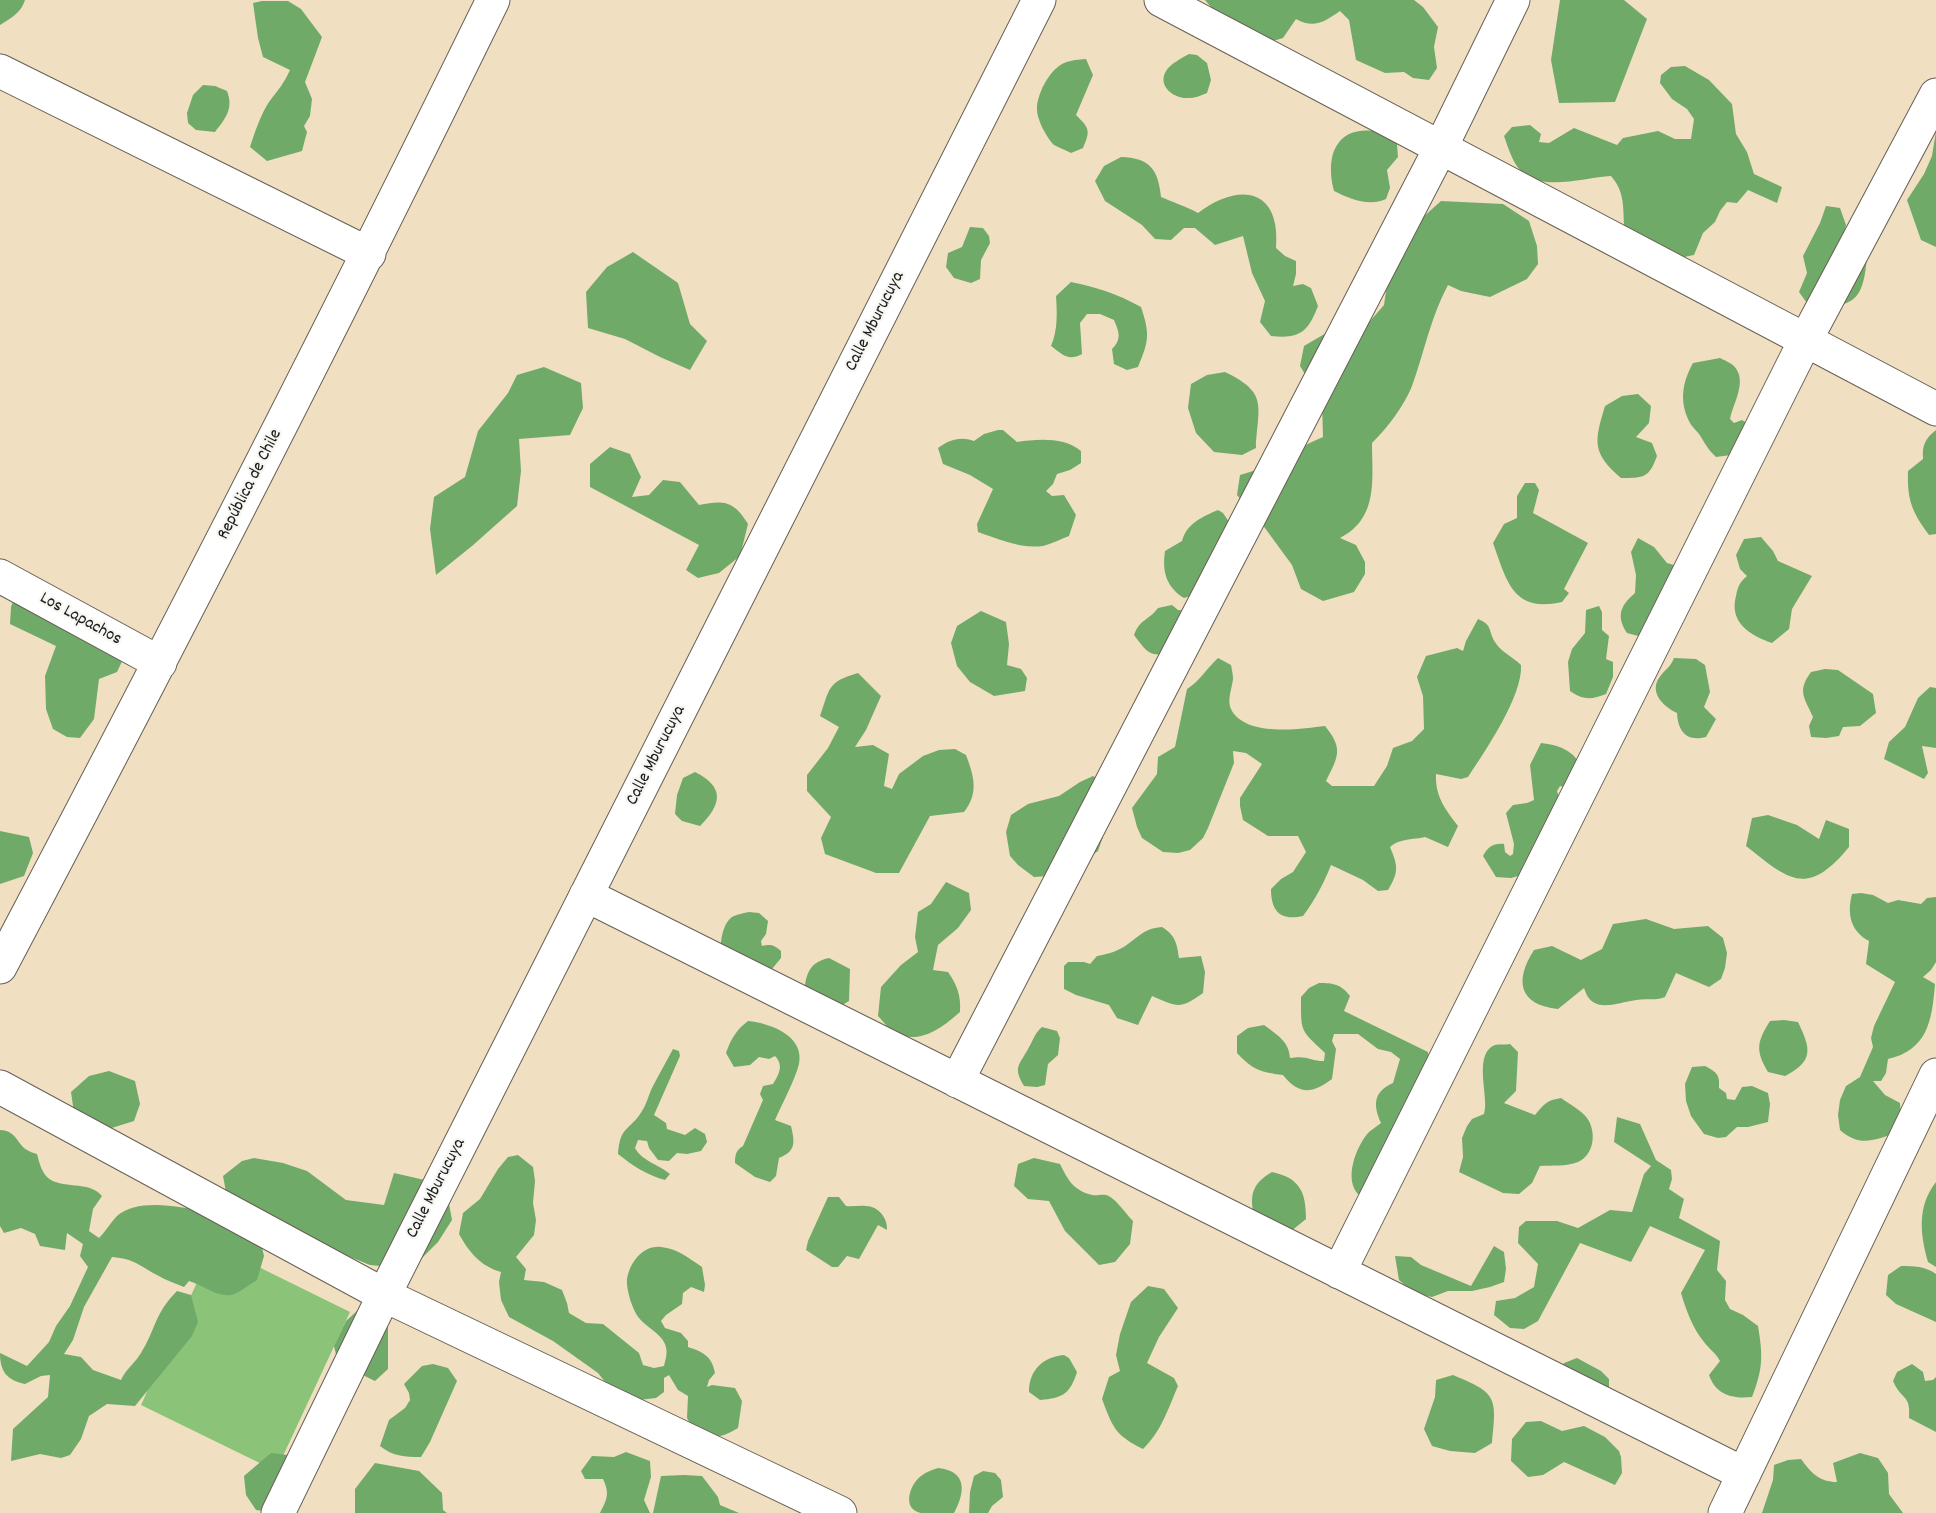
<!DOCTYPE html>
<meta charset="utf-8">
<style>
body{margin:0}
canvas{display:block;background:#f1dfc2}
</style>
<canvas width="1936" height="1513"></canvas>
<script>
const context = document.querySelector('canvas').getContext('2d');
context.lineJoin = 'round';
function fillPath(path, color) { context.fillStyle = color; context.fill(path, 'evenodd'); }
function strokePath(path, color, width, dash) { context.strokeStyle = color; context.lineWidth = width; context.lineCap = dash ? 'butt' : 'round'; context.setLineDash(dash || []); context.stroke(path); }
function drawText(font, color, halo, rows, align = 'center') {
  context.font = font + ' Dekko,sans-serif'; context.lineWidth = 4.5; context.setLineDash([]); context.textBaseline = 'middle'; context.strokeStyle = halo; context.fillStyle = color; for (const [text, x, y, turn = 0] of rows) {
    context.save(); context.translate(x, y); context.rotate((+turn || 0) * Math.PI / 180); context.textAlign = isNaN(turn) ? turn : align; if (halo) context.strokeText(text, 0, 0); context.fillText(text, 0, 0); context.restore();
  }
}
const green = new Path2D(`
 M 214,1245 L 350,1312 L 276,1471 L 141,1405 Z`);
const forest = new Path2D(`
 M 0,0 L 25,0 C 21,13 11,18 0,25 Z
 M 1205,0 L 1414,0 L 1423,7 L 1438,27 L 1434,47 L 1437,68 L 1429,80 L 1413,78 L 1404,72 L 1385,73 L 1356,60 L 1349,20 L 1340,11 C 1324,22 1314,29 1296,19 L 1283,38 L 1263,44 L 1216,13 Z
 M 1560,0 L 1624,0 L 1647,19 L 1615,102 L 1559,103 L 1551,60 Z
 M 262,1 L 288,1 L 301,9 L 322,37 L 305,82 L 312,99 L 310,116 L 304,126 L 307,132 L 302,151 L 267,161 L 250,147 C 255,132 260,116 269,102 C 278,90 283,85 290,70 L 263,57 L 258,38 L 253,3 Z
 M 1189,54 L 1197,55 L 1207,63 L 1211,80 L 1207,93 C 1200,96 1195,98 1188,98 C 1174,99 1157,86 1166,71 C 1170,64 1182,58 1189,54 Z
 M 1086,59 L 1093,75 L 1076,115 C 1089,128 1091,130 1083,148 L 1071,153 C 1066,150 1059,148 1054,145 C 1046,137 1036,118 1037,107 C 1038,93 1048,74 1059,66 C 1067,60 1076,60 1086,59 Z
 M 1685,66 L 1709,80 L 1732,104 L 1736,134 L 1747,152 L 1754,174 L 1782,187 L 1777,203 L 1748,190 L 1737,203 L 1727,202 L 1720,211 L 1715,222 L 1703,233 L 1694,255 L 1670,260 L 1625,234 C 1622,212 1627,194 1611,176 C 1585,177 1540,193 1520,170 C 1512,161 1508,147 1504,136 L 1512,127 L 1530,125 L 1541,134 L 1539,142 L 1549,143 L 1574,128 L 1617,145 L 1623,138 L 1658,131 L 1675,139 L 1691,139 L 1694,119 L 1687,109 L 1672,99 L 1660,83 L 1661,75 L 1671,67 Z
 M 203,85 L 215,86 L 227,91 C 234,109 225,119 215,132 L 196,130 L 188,123 L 187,113 L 193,95 Z
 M 1383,130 L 1397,144 L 1398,157 L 1387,170 L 1390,188 L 1386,199 C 1369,207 1350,199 1334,191 C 1329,172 1328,145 1349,134 C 1359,129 1373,131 1383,130 Z
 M 1936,131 L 1936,247 L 1921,240 L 1907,200 L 1924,174 L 1932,156 Z
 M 1121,157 C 1150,158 1158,169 1161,197 C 1174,203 1186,206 1198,213 C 1240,181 1281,189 1276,248 L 1285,256 L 1296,261 L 1296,274 L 1293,286 L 1303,284 L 1311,288 L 1318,306 C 1308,332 1300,339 1271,336 L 1260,322 L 1265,301 L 1252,273 L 1243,236 L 1215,245 L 1195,228 L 1184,228 L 1171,240 L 1155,239 L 1142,225 L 1105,201 L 1095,181 L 1104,166 Z
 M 1441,201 L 1503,204 L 1529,221 L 1537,246 L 1538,264 L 1527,279 L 1490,297 L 1461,291 L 1448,285 C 1431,316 1424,353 1412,386 C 1404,406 1388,427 1372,443 C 1372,479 1379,518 1340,538 L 1356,545 L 1365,562 L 1365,574 L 1354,592 L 1323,601 L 1301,589 L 1292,565 L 1262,524 L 1237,495 L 1240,475 C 1269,468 1294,449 1323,437 L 1322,402 L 1300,366 L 1304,346 L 1333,329 L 1365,327 L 1384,305 L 1389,271 L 1412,227 Z
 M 1826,206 L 1840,208 L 1846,225 L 1842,239 L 1867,257 C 1863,302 1854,308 1809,306 L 1799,292 L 1807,273 L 1803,256 L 1820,223 Z
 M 970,227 L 983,228 L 989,236 L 990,243 L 981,260 L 980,279 L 971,283 L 954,278 L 946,267 L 948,253 L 962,247 Z
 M 633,252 L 678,283 L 690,324 L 707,341 L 690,370 L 660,357 L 625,339 L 588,328 L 586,292 L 607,267 Z
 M 1071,282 C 1096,287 1118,294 1141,307 C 1150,334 1149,341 1138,367 L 1127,370 L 1114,364 L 1112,349 C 1122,339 1119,332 1114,320 L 1100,314 L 1087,314 L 1080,323 L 1082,354 C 1068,362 1062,354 1051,346 C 1058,329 1057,313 1056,296 Z
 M 1720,358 C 1724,360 1731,363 1734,366 C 1748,381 1733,403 1730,419 L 1734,423 L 1742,420 L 1748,424 L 1731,455 L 1716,457 C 1708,450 1705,443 1699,434 C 1696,430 1692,427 1690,423 C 1679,402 1682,383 1693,363 Z
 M 544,367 L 581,383 L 583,408 L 570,435 L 519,439 L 521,471 L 517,506 L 472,546 L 436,575 L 430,529 L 434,497 L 465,477 L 478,431 L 508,393 L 517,375 Z
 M 1225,372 C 1269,393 1258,406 1256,448 L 1242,455 L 1214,452 L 1196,433 L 1188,408 L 1191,384 L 1207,375 Z
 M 1638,394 L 1651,406 L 1649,423 L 1636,437 L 1652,443 L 1657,456 C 1649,478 1644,478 1621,478 C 1592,453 1594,442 1605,406 L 1622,396 Z
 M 998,430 L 1003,430 L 1017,442 C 1038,439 1064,437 1081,451 L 1081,463 L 1070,470 L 1057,474 L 1053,484 L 1046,491 L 1052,496 L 1064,495 L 1076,515 L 1069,536 C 1061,539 1051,544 1043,546 C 1021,549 998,539 978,532 L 977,524 L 993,489 L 970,475 L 943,464 L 938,448 C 949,440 960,436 974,441 L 984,434 Z
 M 1936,430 L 1936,534 L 1929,535 C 1912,512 1907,500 1908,471 L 1923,459 C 1922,445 1925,439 1936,430 Z
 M 610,447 L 630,454 L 641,477 L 632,497 L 649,495 L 663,480 L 680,482 L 699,505 C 724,500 734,501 748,524 L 740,556 L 719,573 L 698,578 L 686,570 L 699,545 L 590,487 L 590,464 Z
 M 1525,483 L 1535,483 L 1539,490 L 1533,513 L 1588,543 L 1564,589 L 1569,593 L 1562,602 C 1513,613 1507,582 1493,543 L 1504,524 L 1517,518 L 1517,496 Z
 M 1218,510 L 1223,513 L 1229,522 L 1197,594 L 1184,598 C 1166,587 1162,571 1165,551 L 1182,541 C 1187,523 1202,517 1218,510 Z
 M 1761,537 L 1773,551 L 1778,561 L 1812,576 L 1792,609 L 1789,629 L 1772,643 C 1749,635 1729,622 1736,596 C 1738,586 1740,582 1747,576 L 1740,569 L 1736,555 L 1744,539 Z
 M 1638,538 L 1654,547 L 1667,563 L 1674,565 L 1683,572 L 1661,602 L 1651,610 L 1652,617 L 1642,637 L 1627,633 C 1616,616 1620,606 1635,593 L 1636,575 L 1631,552 Z
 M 16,594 L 125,655 L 117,672 L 99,679 L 94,719 L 80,738 L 67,737 L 53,729 L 46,709 L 45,676 L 56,646 L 10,624 L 11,607 Z
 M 1172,605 L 1178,610 L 1189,611 L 1174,652 C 1151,658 1148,654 1134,635 C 1140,619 1148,621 1158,608 Z
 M 1599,606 L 1602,612 L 1602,630 L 1609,636 L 1606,659 L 1613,662 L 1613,677 L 1606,694 C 1591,700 1583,700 1570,691 L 1568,662 L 1572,649 L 1585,633 L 1586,610 Z
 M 981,611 L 1006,622 L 1009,644 L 1007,665 L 1021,669 L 1027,678 L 1025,691 L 994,696 L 970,682 L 957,666 L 951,643 L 957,626 Z
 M 1478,619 C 1493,625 1488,631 1495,642 C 1500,651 1514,658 1521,665 C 1523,696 1485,751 1468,777 L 1461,779 L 1436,774 C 1435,796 1445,809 1458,826 L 1448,847 L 1425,837 C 1413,840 1400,838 1390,847 C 1398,866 1399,872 1388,890 L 1378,891 L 1363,880 L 1331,865 C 1324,883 1315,900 1303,916 C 1280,921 1271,911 1271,889 L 1281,879 L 1293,872 L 1306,852 L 1298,836 L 1268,836 L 1243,820 L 1240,806 L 1240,798 L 1262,764 L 1246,753 L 1233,751 L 1234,763 L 1208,828 L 1203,838 L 1190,850 L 1178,853 L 1163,852 L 1142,838 L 1137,827 L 1132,808 L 1157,774 L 1158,757 L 1175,747 L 1187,689 C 1200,681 1207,668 1218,658 L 1231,665 C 1232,670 1233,675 1233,679 C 1232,689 1226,701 1232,711 C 1248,737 1300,729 1325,726 C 1344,749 1338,757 1326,781 L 1332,786 L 1374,786 L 1387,766 L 1393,748 L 1412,741 L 1424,729 L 1423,696 L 1417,677 L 1426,656 L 1457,648 L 1463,651 L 1466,641 Z
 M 1674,658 L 1696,659 L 1705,665 L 1710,692 L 1704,707 L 1716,719 L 1706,737 C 1686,742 1678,731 1677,713 C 1664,707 1649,693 1659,678 C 1664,670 1671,667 1674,658 Z
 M 1825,669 L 1838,670 L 1873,694 L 1876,713 L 1860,726 L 1843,727 L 1839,736 L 1826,738 L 1811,737 L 1809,726 L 1813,717 C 1804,697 1797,691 1811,672 Z
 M 858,673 L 881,696 L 866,730 L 855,747 L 873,745 L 889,754 L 884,786 L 892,789 L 899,774 L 923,756 L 939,750 L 955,749 L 966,755 C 974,776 979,793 964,812 L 930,816 L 899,873 L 876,873 L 825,854 L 821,838 L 831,817 L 807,791 L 807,775 L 828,748 L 839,727 L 820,716 C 830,688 827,682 858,673 Z
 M 1930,687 L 1936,688 L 1936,748 L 1922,746 L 1928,773 L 1924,779 L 1884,759 L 1889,742 L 1905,727 L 1918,698 Z
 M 1541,743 C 1559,745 1573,750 1582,767 L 1567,788 L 1560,786 L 1557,791 L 1560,800 L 1529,873 L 1511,878 L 1496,877 L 1483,856 C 1488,847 1493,843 1504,844 L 1505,852 L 1510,856 L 1513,854 L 1514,844 L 1506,813 L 1513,805 L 1527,803 L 1534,800 L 1530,765 Z
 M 695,772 C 725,787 722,804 700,826 L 682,821 L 675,814 L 677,795 L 683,778 Z
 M 1093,776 L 1119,791 L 1098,851 L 1064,875 L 1034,877 L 1018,865 L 1010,856 L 1006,832 L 1011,815 L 1028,804 L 1059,796 L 1080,782 Z
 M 1768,815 L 1797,825 L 1819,839 L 1826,820 L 1849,829 L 1849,847 C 1807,898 1789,880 1746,846 L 1752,818 Z
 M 0,831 L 29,837 L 33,853 L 24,876 L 0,884 Z
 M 946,882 L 969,893 L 971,910 L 958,928 L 938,945 L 933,970 L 948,972 C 957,985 961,995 960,1012 C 942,1028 920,1045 895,1033 C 889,1030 883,1021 878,1016 L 881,987 L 901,965 L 918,952 L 915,937 L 918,912 L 931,904 Z
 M 1861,893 L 1873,895 L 1888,903 L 1898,900 L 1921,904 L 1927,898 L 1936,897 L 1936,962 L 1931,970 L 1923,977 L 1935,984 C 1932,1020 1928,1050 1888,1059 L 1886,1073 L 1881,1081 L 1873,1081 L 1885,1095 L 1900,1103 L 1901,1117 L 1897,1132 C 1874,1141 1859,1147 1840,1130 L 1838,1115 L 1840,1100 L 1846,1086 L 1860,1077 L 1873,1047 L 1871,1038 L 1874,1026 L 1895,982 L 1866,964 L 1869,941 C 1850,931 1847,913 1852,894 Z
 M 749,912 L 759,913 L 768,921 L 766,934 L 761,941 L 762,946 C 771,944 774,945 781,951 L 781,958 L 772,969 L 755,972 L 721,952 C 720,941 723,921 734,916 C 738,914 744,913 749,912 Z
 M 1646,919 L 1674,929 L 1708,926 L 1723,938 L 1727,953 L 1725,968 L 1721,979 L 1709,987 L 1676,973 L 1665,997 C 1655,1001 1646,998 1636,1000 C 1615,1003 1592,1015 1584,988 L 1558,1009 C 1519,1005 1514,981 1534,950 L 1552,946 L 1581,960 L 1602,949 L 1613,924 Z
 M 1162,927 C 1175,935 1177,943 1179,958 L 1201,956 L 1205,972 L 1203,993 C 1179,1010 1178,1007 1152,996 L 1138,1025 L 1117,1018 L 1109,1005 L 1076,995 L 1064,989 L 1064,966 L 1068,962 L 1084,962 L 1090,964 L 1097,956 C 1108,954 1119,951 1128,944 C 1140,935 1146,928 1162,927 Z
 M 829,958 L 850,969 L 849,1001 L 834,1010 L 803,1000 C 806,979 805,963 829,958 Z
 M 1319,983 C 1333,983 1341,984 1350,996 L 1344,1011 L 1428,1052 L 1429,1064 L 1371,1194 L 1359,1195 C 1343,1180 1356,1146 1369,1132 C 1373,1129 1377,1126 1381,1123 C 1373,1105 1373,1092 1393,1083 L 1400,1059 L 1391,1052 L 1378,1049 L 1358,1034 L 1334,1034 L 1332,1041 L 1336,1049 L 1332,1079 C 1312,1094 1299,1095 1283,1075 C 1260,1072 1253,1070 1237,1053 L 1237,1036 L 1248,1028 L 1264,1025 C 1277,1035 1289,1041 1290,1058 C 1307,1055 1311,1061 1324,1061 L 1325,1053 C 1300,1029 1301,1033 1301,997 L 1309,988 Z
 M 1784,1020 L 1798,1022 C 1811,1049 1814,1061 1785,1076 L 1768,1072 C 1755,1050 1757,1042 1770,1021 Z
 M 748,1021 C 770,1023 805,1036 799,1064 C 795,1080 782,1104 775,1120 L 791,1126 C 795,1143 796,1151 779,1158 L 776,1176 L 770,1182 L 755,1177 L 735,1163 C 735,1155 736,1150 743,1146 L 763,1100 L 760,1094 L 763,1086 L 773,1084 C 779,1075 784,1065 775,1056 L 769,1059 L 759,1057 L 750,1065 L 734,1067 L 726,1053 C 731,1039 736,1030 748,1021 Z
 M 1042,1027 L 1057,1031 L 1060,1038 L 1058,1055 L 1048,1064 L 1045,1085 L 1037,1087 L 1024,1086 C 1012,1066 1020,1065 1029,1047 C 1034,1039 1034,1034 1042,1027 Z
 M 1510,1044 L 1518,1052 L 1516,1091 L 1504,1103 L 1535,1115 C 1543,1105 1547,1100 1561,1098 C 1569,1104 1581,1110 1587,1118 C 1597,1132 1594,1155 1578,1162 C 1566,1167 1552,1165 1540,1166 L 1532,1183 L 1519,1194 L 1503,1193 L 1459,1172 L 1463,1157 L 1462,1138 L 1467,1126 L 1472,1119 L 1484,1114 C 1490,1099 1472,1054 1495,1045 C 1499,1044 1506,1045 1510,1044 Z
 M 673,1049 L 679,1051 L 680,1056 L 654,1115 L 666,1123 L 667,1129 L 685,1135 L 695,1128 L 705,1134 L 707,1142 L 701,1151 L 687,1154 L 677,1153 L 669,1161 L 658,1160 L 649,1148 L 647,1141 L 638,1140 L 635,1148 C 642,1161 658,1164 670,1174 L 665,1180 C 647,1175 633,1166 618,1154 C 620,1125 630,1131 642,1111 C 646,1105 648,1097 651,1090 C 658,1076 666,1062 673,1049 Z
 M 1705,1066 C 1717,1072 1720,1075 1719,1088 L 1726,1093 L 1727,1099 L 1735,1100 L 1742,1087 L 1752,1086 L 1768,1093 L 1770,1104 L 1768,1122 L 1748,1127 L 1737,1127 L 1726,1137 L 1718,1138 L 1704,1134 L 1691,1116 L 1686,1101 L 1685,1084 L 1692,1067 Z
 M 109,1071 L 135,1081 L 140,1104 L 134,1121 L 102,1131 L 74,1113 L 71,1092 L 89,1076 Z
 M 1617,1117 L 1640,1124 L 1656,1160 L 1671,1170 L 1672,1179 L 1669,1189 L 1684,1199 L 1679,1218 L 1720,1241 L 1717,1270 L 1726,1281 L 1725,1300 L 1730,1309 L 1743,1315 L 1758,1326 C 1763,1356 1763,1369 1752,1397 C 1732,1399 1716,1395 1709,1375 L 1720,1361 C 1716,1353 1709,1349 1704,1342 C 1693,1329 1686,1310 1681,1293 L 1705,1250 L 1650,1226 L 1631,1262 L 1580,1243 L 1538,1321 L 1524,1329 L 1510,1328 L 1494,1315 L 1496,1301 L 1515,1298 L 1534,1287 L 1538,1264 L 1518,1243 L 1519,1227 L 1526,1221 L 1557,1221 L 1578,1228 L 1610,1210 L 1632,1212 L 1644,1174 L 1651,1166 L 1614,1142 Z
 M 0,1130 C 17,1131 16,1143 27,1150 C 30,1152 34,1153 37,1154 C 39,1161 41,1171 47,1177 C 61,1190 89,1180 102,1196 L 93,1209 L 89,1231 L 99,1238 C 106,1231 111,1222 117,1216 C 146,1190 224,1217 257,1226 L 264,1256 L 257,1280 C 250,1284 239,1293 231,1295 C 216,1297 203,1285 189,1281 L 184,1287 C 175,1283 165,1280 157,1275 C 138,1265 135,1259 112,1257 L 84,1307 L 73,1340 L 64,1354 L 81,1357 L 93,1370 L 121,1380 C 126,1369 135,1363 141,1353 C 156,1329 154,1314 177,1291 L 191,1295 L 198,1322 L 192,1336 L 135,1406 L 107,1404 L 89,1416 L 81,1439 L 70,1455 L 61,1458 L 40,1454 L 11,1461 L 13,1429 L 48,1397 L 50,1375 L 41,1376 L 25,1384 C 7,1380 0,1372 0,1353 L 27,1366 L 49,1342 L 56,1326 L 70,1306 L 88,1267 L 80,1256 L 83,1244 L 67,1233 L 65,1250 L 40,1246 L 35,1234 L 21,1228 L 4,1233 L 0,1226 Z
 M 518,1155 L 533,1167 L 535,1181 L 533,1203 L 536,1220 L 534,1235 L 516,1257 L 526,1269 L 524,1280 L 544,1282 L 562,1290 L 567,1303 L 569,1313 L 586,1323 L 603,1324 L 639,1353 L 643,1365 L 654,1368 L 664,1366 C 666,1358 668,1352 665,1344 C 660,1333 646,1327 639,1318 C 632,1309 626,1289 627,1279 C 630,1262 643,1245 661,1247 C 678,1249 687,1257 702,1267 L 705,1285 L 704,1292 L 691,1287 L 683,1293 L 682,1304 L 666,1315 L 661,1321 L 665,1328 L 681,1333 L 688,1341 L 688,1347 C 703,1352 712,1356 715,1373 L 709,1380 L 707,1387 L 712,1385 L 735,1388 L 742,1401 L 738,1428 C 718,1440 713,1438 693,1429 L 687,1418 L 688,1396 L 678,1390 L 669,1375 L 664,1378 L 664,1392 L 656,1398 L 639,1400 L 609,1387 L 598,1373 L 553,1341 L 509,1317 L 501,1300 L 499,1282 L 501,1272 C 480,1266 469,1252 459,1234 L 463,1213 L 480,1199 L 498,1169 L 508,1157 Z
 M 254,1158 L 283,1163 L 307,1171 L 346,1200 L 384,1205 L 394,1173 L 429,1181 L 448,1198 L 452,1220 L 438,1242 L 411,1269 L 370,1265 L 311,1241 L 226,1192 L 223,1176 L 242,1161 Z
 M 1034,1158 L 1060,1164 C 1068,1180 1073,1190 1092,1195 C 1097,1196 1102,1194 1106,1195 C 1115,1197 1126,1214 1133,1221 L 1130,1244 L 1115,1262 L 1099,1265 L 1065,1231 L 1049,1201 L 1028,1199 L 1014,1186 L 1018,1164 Z
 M 1272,1172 C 1300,1178 1306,1192 1306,1219 L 1290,1232 L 1255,1219 C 1249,1197 1251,1184 1272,1172 Z
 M 1936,1182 L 1936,1267 L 1928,1262 C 1920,1234 1917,1206 1936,1182 Z
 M 828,1197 L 839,1197 L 846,1206 C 853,1207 859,1205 866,1206 C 878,1206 888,1218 887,1230 L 878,1225 L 859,1259 L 847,1256 L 838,1267 L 832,1267 L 806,1250 L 808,1241 Z
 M 1494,1246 L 1504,1252 L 1506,1269 L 1504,1282 L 1490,1287 L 1472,1291 L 1448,1291 L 1432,1297 L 1414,1293 L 1399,1280 L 1395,1256 L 1411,1257 L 1421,1265 L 1471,1286 Z
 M 1901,1266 C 1914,1266 1925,1266 1936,1274 L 1936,1322 L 1896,1304 L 1886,1295 L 1888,1275 Z
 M 1148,1286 L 1164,1289 L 1178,1308 L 1159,1337 L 1147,1363 L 1174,1378 L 1178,1386 C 1168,1409 1161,1432 1143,1449 C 1115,1435 1113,1428 1102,1399 L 1109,1377 L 1120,1371 L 1116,1355 L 1120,1334 L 1131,1302 Z
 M 359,1309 L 374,1316 L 388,1326 L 388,1369 L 375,1381 L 338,1363 L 334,1346 L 346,1321 Z
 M 1064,1355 L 1069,1358 L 1077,1372 C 1070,1394 1063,1398 1040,1400 L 1029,1392 C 1029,1370 1043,1357 1064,1355 Z
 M 1577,1358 L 1601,1371 L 1609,1379 L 1609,1391 L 1558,1371 L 1564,1363 Z
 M 433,1364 L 448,1368 L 457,1381 L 430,1442 L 421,1457 C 405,1457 392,1456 380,1446 L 389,1420 L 405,1408 L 410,1400 L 409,1393 L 404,1384 L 422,1366 Z
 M 1912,1364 L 1923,1372 L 1925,1381 L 1933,1380 L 1936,1377 L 1936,1432 L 1909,1418 C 1911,1394 1901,1400 1893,1381 L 1897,1372 Z
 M 1453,1375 C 1497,1393 1497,1397 1492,1443 L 1475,1453 L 1450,1451 L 1432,1446 L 1424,1429 L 1435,1397 L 1436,1380 Z
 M 1541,1421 L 1562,1431 L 1584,1426 L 1605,1437 L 1619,1451 L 1621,1457 L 1622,1473 L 1615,1485 L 1564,1462 L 1543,1475 L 1528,1477 L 1511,1461 L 1512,1439 L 1526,1422 Z
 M 626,1452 L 650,1461 L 651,1477 L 644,1500 L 650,1513 L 600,1513 C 607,1499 610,1494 603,1479 L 585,1479 L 581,1471 L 592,1456 L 614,1457 Z
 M 271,1453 L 288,1455 L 296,1462 L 277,1513 L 256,1510 L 246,1495 L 244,1476 Z
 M 1860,1453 L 1878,1458 L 1888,1473 L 1889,1494 L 1903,1513 L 1762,1513 L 1773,1480 L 1774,1465 L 1788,1460 L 1801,1459 C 1811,1473 1820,1482 1837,1482 L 1833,1463 Z
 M 375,1463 L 419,1471 L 442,1493 L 443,1510 L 447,1513 L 355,1513 L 355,1489 Z
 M 938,1468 C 968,1471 965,1493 954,1513 C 943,1513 931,1513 921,1513 C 901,1509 910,1484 921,1476 C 926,1472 932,1470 938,1468 Z
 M 983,1471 L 995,1473 L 1001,1480 L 1003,1497 L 992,1506 L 988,1513 L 969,1513 L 970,1492 L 974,1476 Z
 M 684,1475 L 702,1476 L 718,1497 L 720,1505 L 739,1513 L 653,1513 L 661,1476 Z`);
const minor = new Path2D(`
 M 1161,0 L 1936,409
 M 0,71 L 369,254
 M 0,576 L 160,663
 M 586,895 L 1744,1474
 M 0,967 C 169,647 334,325 493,0
 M 957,1081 L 1441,147 L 1513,0
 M 0,1087 L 384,1295 L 840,1513
 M 1339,1272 L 1806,339 L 1936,95
 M 278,1513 L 384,1295 L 1039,0
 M 1725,1513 L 1936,1075`);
const streetNames = [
 ["Calle Mburucuya",876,322,-63],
 ["República de Chile",251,485,-63],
 ["Los Lapachos",80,620,29],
 ["Calle Mburucuya",657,756,-63],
 ["Calle Mburucuya",437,1189,-63]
];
fillPath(green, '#8bc478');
fillPath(forest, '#70aa68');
strokePath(minor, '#676056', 35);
strokePath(minor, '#fff', 33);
drawText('18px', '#1c1c1c', '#f6f6f2', streetNames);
</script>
